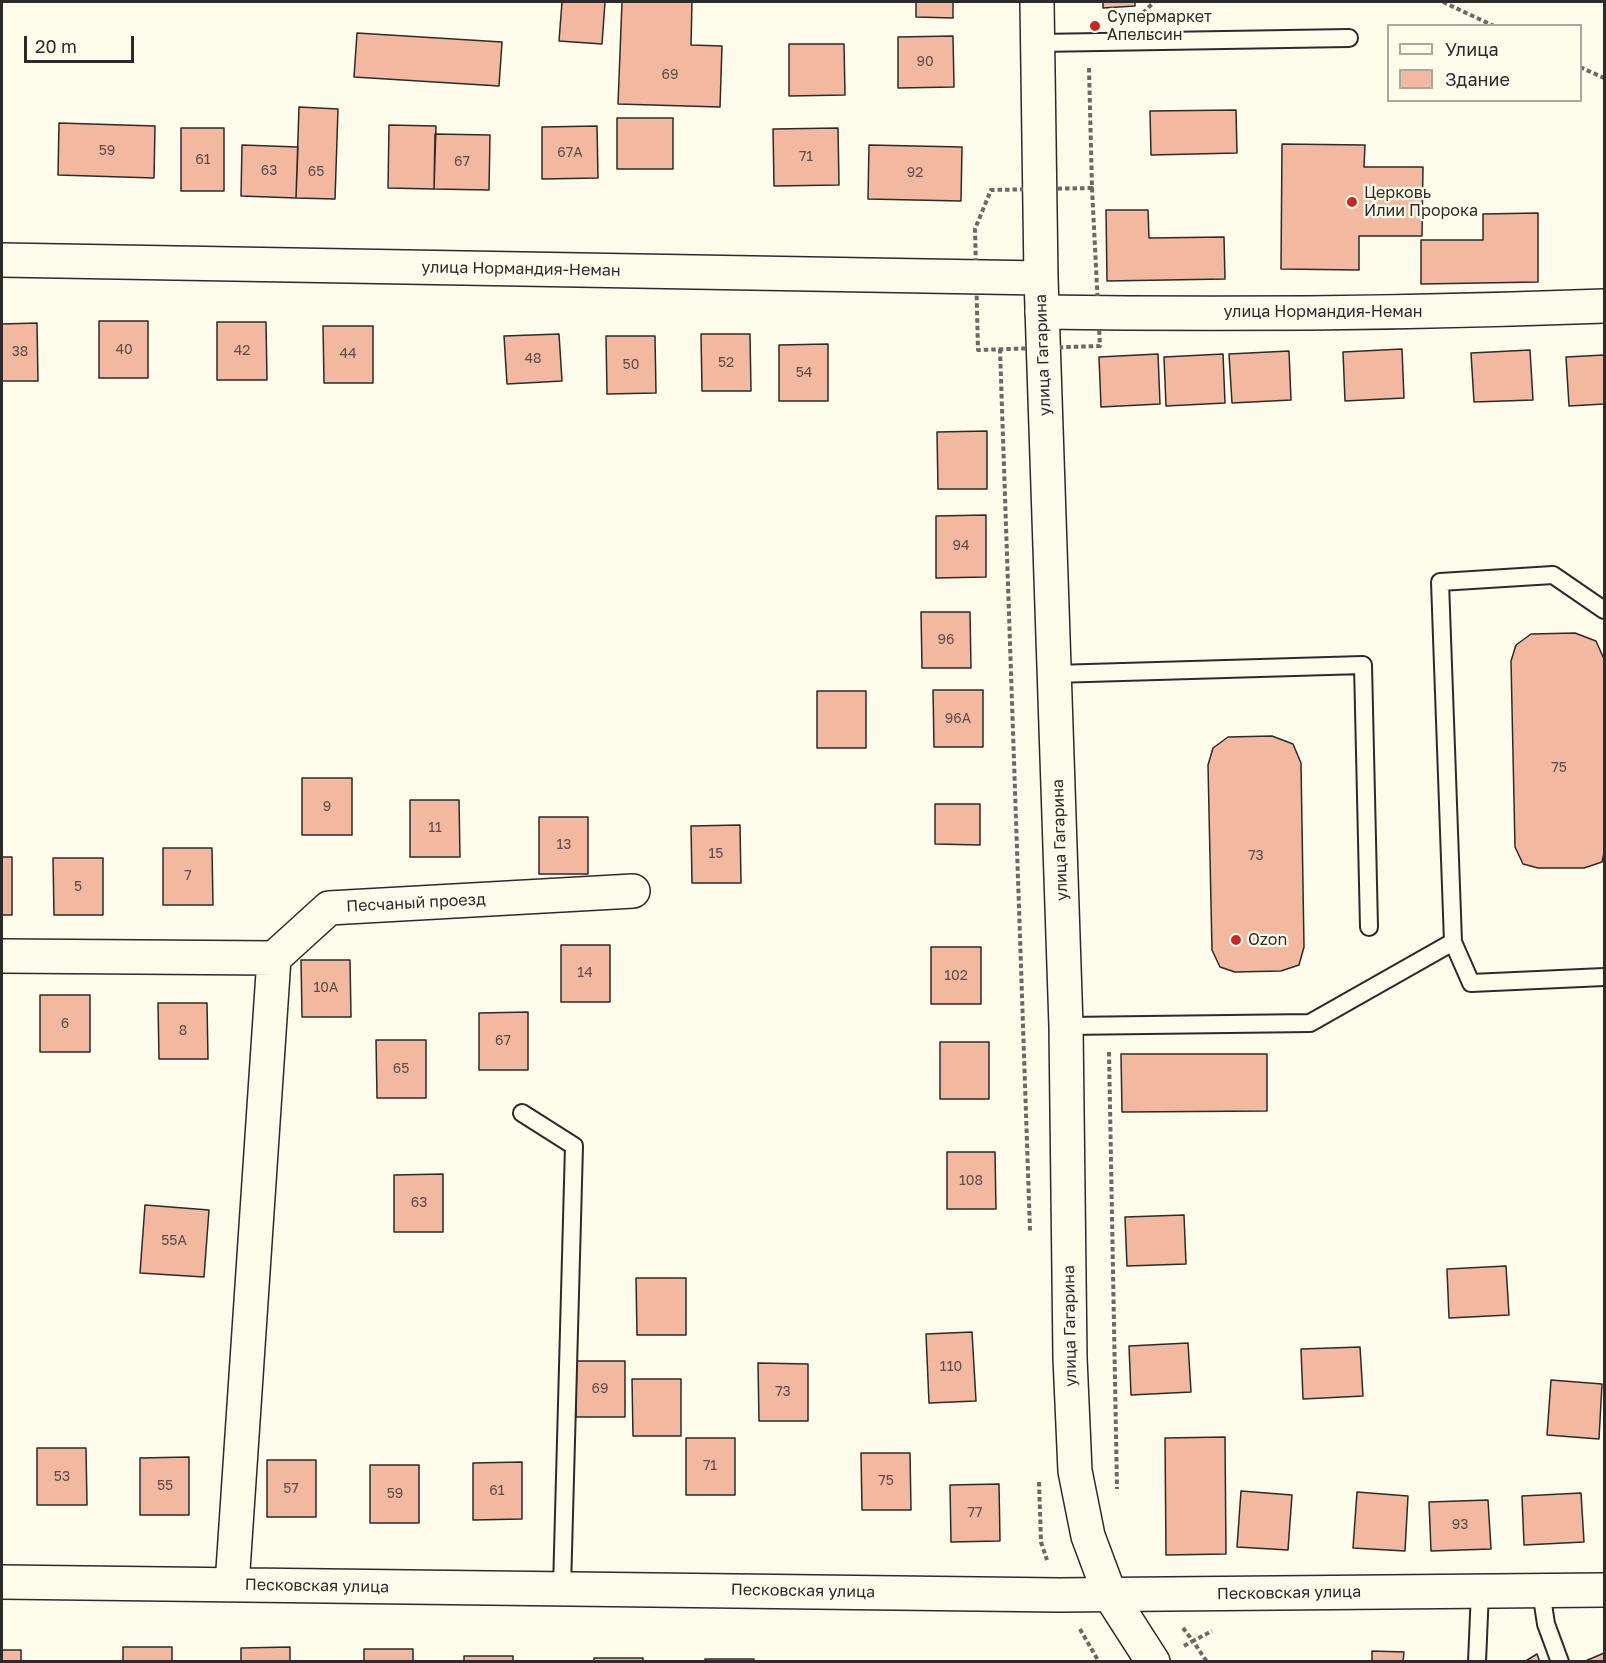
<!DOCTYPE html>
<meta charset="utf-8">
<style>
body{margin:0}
#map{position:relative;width:1606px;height:1663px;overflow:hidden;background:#fdfbea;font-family:"Golos Text",sans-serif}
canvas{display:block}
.frame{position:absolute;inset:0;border:3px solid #2b2b2b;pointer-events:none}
.legend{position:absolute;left:1387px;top:24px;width:195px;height:78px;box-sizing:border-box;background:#fdfbea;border:2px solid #a9a89e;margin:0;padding:8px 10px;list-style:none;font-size:18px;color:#2b2b2b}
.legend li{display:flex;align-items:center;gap:12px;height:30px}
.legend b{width:30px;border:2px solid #a9a89e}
.scale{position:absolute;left:24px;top:36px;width:110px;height:27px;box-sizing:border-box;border:3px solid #2b2b2b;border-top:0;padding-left:8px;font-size:18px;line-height:21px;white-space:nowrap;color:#2b2b2b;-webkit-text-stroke:4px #fdfbea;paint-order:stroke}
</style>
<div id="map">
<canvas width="1606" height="1663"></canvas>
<div class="frame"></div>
<ul class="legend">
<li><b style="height:8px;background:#fdfbea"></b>Улица</li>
<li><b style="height:16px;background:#f2b8a0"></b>Здание</li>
</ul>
<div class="scale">20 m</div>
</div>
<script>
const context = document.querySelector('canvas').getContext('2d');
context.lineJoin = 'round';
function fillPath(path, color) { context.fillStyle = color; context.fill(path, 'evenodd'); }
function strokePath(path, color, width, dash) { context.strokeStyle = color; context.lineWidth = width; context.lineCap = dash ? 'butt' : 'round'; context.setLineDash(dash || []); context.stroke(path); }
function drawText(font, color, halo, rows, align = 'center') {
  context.font = font + ' "Golos Text",sans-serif'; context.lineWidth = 4.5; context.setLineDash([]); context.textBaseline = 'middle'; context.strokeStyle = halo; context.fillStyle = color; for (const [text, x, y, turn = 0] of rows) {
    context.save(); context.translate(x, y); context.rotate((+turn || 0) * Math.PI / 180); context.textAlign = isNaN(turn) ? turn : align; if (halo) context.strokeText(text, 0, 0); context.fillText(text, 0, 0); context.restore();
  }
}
const building = new Path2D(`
 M 562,2 L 605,2 L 602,44 L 559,41 Z
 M 622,2 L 692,2 L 691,45 L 722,46 L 720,107 L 618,104 Z
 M 916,2 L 953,2 L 953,18 L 916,17 Z
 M 1103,2 L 1135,2 L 1135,6 L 1103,8 Z
 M 357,33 L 502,42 L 499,86 L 354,77 Z
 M 953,36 L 954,87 L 898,88 L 898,37 Z
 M 789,44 L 844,44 L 845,95 L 789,96 Z
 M 299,107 L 338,109 L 335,199 L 296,198 Z
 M 1236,110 L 1237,153 L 1151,155 L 1150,111 Z
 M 617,118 L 673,118 L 673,169 L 617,169 Z
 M 59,123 L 155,126 L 154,178 L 58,175 Z
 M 389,125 L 436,126 L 434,189 L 388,188 Z
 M 597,126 L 598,178 L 542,179 L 542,127 Z
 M 181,128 L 224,128 L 224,191 L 181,191 Z
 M 838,128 L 839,185 L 774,186 L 773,129 Z
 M 435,134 L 490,135 L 489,190 L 434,189 Z
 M 1282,144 L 1365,145 L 1364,167 L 1423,167 L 1422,236 L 1359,236 L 1359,270 L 1281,269 Z
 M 242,145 L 298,147 L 296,198 L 241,196 Z
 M 869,145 L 962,147 L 961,201 L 868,199 Z
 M 1106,210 L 1148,210 L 1149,238 L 1224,237 L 1225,279 L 1107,281 Z
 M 1538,213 L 1538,282 L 1421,284 L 1421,240 L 1483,240 L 1483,214 Z
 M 99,321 L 148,321 L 148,378 L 99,378 Z
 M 217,322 L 266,322 L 267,380 L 217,380 Z
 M 37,323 L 38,381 L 2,381 L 2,324 Z
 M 323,326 L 373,326 L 373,383 L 324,383 Z
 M 559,334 L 562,381 L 507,384 L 504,336 Z
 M 701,334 L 750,334 L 751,391 L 702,391 Z
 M 606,336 L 655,336 L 656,393 L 607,394 Z
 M 828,344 L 828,401 L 779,401 L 779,345 Z
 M 1402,349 L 1404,398 L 1345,401 L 1343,352 Z
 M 1530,350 L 1533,400 L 1474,402 L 1471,353 Z
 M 1289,351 L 1291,400 L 1232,403 L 1229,354 Z
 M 1158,354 L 1160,404 L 1101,407 L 1099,357 Z
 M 1223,354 L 1225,403 L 1166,406 L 1164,357 Z
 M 1604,355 L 1604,404 L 1569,406 L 1566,357 Z
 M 987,431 L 987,489 L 938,489 L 937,432 Z
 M 986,515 L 986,577 L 936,578 L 936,516 Z
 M 921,612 L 970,612 L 971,668 L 922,668 Z
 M 1575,633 L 1596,641 L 1604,659 L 1604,853 L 1602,862 L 1584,868 L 1538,868 L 1523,864 L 1515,847 L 1511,661 L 1516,645 L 1531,634 Z
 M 933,690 L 983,690 L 983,747 L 934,747 Z
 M 817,691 L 866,691 L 866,748 L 817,748 Z
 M 1272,736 L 1293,744 L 1301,763 L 1304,947 L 1299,965 L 1281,971 L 1235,972 L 1220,967 L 1212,950 L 1208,765 L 1213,748 L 1228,737 Z
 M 302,778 L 352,778 L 352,835 L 302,835 Z
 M 410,800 L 459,800 L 460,857 L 410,857 Z
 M 935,804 L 980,804 L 980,845 L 935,844 Z
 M 539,817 L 588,817 L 588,874 L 539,874 Z
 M 740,825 L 741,883 L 692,883 L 691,826 Z
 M 163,848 L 212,848 L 213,905 L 163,905 Z
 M 2,857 L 12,857 L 12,915 L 2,915 Z
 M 53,858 L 103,858 L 103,915 L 54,915 Z
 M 561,945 L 610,945 L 610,1002 L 561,1002 Z
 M 931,947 L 981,947 L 981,1004 L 931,1004 Z
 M 301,960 L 350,960 L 351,1017 L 302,1017 Z
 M 40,995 L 90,995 L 90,1052 L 40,1052 Z
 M 158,1003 L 207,1003 L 208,1059 L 159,1059 Z
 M 528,1012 L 528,1070 L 479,1070 L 479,1013 Z
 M 376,1040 L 426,1040 L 426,1098 L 377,1098 Z
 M 940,1042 L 989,1042 L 989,1099 L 940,1099 Z
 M 1121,1054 L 1267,1054 L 1267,1111 L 1122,1112 Z
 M 947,1152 L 995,1152 L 996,1209 L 947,1209 Z
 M 443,1174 L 443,1232 L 394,1232 L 394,1175 Z
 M 145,1205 L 209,1210 L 204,1277 L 140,1273 Z
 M 1184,1215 L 1186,1264 L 1127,1266 L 1125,1217 Z
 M 1506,1266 L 1509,1315 L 1449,1318 L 1447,1269 Z
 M 636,1278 L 686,1278 L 686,1335 L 637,1335 Z
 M 972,1332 L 976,1401 L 929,1403 L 926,1334 Z
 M 1188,1343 L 1191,1392 L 1131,1395 L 1129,1346 Z
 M 1360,1347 L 1363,1396 L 1303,1399 L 1301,1349 Z
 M 576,1361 L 625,1361 L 625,1417 L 576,1417 Z
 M 758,1363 L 808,1364 L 808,1421 L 759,1421 Z
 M 632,1379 L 681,1379 L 681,1436 L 633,1436 Z
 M 1551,1380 L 1602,1384 L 1599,1439 L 1547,1435 Z
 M 1225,1437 L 1226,1554 L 1166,1555 L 1165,1438 Z
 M 686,1438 L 735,1438 L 735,1495 L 686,1495 Z
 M 37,1448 L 86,1448 L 87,1505 L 37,1505 Z
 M 861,1453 L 910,1453 L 911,1510 L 862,1510 Z
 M 189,1457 L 189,1515 L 140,1515 L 140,1458 Z
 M 267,1460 L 316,1460 L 316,1517 L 267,1517 Z
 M 522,1462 L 522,1519 L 473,1520 L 473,1463 Z
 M 370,1465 L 419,1465 L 419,1523 L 370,1523 Z
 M 999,1484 L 1000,1541 L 951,1542 L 950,1485 Z
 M 1241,1491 L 1292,1495 L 1288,1550 L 1237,1547 Z
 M 1357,1492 L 1408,1496 L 1405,1551 L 1353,1548 Z
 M 1581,1493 L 1584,1542 L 1524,1545 L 1522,1496 Z
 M 1488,1500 L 1491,1549 L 1431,1551 L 1429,1502 Z
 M 123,1647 L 172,1647 L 172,1662 L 123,1662 Z
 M 290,1647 L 290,1662 L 241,1662 L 241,1648 Z
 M 364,1649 L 413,1649 L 413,1662 L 364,1662 Z
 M 2,1650 L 21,1650 L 21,1662 L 2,1662 Z
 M 1372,1651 L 1404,1652 L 1403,1662 L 1372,1662 Z
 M 1604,1653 L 1604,1662 L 1583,1662 Z
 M 1537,1654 L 1540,1662 L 1524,1662 Z
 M 464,1656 L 513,1656 L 513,1662 L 464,1662 Z
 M 594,1658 L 643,1658 L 643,1662 L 594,1662 Z
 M 705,1659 L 754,1659 L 754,1662 L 705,1662 Z`);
const path = new Path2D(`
 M 1443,2 L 1494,26
 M 1143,13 L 1154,2
 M 1580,67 L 1604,78
 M 1089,68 L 1092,188
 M 1092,188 L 1100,346 L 978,350 L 975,229 L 991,190 Z
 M 1000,349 L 1030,1231
 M 1109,1052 L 1117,1489
 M 1039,1482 L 1041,1542 L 1047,1560
 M 1183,1628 L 1193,1641 L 1212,1631
 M 1080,1629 L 1099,1662
 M 1184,1646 L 1193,1641 L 1207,1662`);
const lane = new Path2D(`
 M 1038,43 L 1349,38
 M 1604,610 L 1553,575 L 1440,582 L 1453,942 L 1471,983 L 1604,977
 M 1054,674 L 1363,665 L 1369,927
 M 1066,1026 L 1310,1023 L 1453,942
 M 522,1113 L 574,1146 L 562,1588
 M 1541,1591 L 1546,1624 L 1560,1662
 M 1477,1662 L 1480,1591`);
const street = new Path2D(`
 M 1042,312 C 1230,315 1417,313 1604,306
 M 2,956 L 274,958 L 329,908 L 633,891
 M 2,1582 L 1059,1595 L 1604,1590
 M 232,1585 L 274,958`);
const secondary = new Path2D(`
 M 1037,2 L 1041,278 L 1066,1026 L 1070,1358 L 1075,1471 L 1088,1536 L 1110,1595 L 1153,1662
 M 2,260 L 1041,278`);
const markers = [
 [1095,26,6,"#c62828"],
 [1352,202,6,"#c62828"],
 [1236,940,6,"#c62828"]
];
const numberNames = [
 ["90",925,62],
 ["69",670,75],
 ["59",107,151],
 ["67А",570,153],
 ["71",806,157],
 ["61",203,160],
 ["67",462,162],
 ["63",269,171],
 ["65",316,172],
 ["92",915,173],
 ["40",124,350],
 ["42",242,351],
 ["38",20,352],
 ["44",348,354],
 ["48",533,359],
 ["52",726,363],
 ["50",631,365],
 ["54",804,373],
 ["94",961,546],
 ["96",946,640],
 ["96А",958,719],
 ["75",1559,768],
 ["9",327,807],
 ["11",435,828],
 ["13",564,845],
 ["15",716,854],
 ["73",1256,856],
 ["7",188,876],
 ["5",78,887],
 ["14",585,973],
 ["102",956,976],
 ["10А",326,988],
 ["6",65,1024],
 ["8",183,1031],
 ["67",503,1041],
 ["65",401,1069],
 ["108",971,1181],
 ["63",419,1203],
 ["55А",174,1241],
 ["110",951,1367],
 ["69",600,1389],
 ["73",783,1392],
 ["71",710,1466],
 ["53",62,1477],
 ["75",886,1481],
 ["55",165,1486],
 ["57",291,1489],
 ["61",497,1491],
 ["59",395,1494],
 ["77",975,1513],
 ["93",1460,1525]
];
const poiNames = [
 ["Супермаркет",1107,17],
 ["Апельсин",1107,35],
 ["Церковь",1364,193],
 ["Илии Пророка",1364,211],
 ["Ozon",1248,940]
];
const streetNames = [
 ["улица Нормандия-Неман",521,269,1],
 ["улица Нормандия-Неман",1323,312],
 ["улица Гагарина",1043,355,-92],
 ["улица Гагарина",1060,840,-92],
 ["Песчаный проезд",416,903,-3],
 ["улица Гагарина",1070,1326,-91],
 ["Песковская улица",317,1586,1],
 ["Песковская улица",803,1591,1],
 ["Песковская улица",1289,1593,-1]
];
fillPath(building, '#f2b8a0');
strokePath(building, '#2b2b2b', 1.5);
strokePath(lane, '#2b2b2b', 20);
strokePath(street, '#2b2b2b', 36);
strokePath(secondary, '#2b2b2b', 36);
strokePath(path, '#6a6964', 4, [4.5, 3]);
strokePath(lane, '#fdfbea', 16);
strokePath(street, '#fdfbea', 33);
strokePath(secondary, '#fdfbea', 33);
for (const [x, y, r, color] of markers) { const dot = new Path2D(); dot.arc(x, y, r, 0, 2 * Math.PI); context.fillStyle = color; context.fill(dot); strokePath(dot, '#fdfbea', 2); }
drawText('14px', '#5d4e48', null, numberNames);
drawText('16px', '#2b2b2b', '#fdfbea', poiNames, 'left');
drawText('16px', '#2b2b2b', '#fdfbea', streetNames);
</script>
